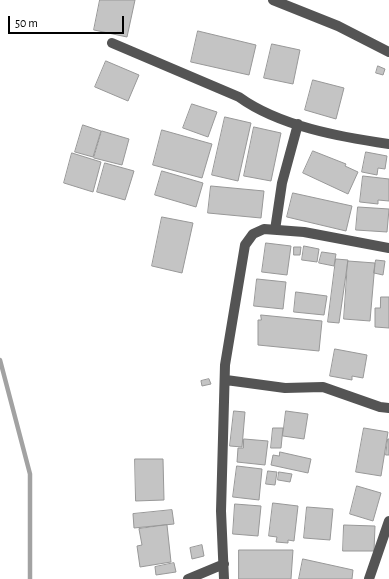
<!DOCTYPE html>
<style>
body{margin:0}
#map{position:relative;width:389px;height:579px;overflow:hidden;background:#fff;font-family:"Alegreya Sans",sans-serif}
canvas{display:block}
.scale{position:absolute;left:8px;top:16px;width:116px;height:18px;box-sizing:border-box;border:2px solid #000;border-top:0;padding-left:5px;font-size:12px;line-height:14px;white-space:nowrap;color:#000;-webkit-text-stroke:3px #fff;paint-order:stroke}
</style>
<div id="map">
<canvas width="389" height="579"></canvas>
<div class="scale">50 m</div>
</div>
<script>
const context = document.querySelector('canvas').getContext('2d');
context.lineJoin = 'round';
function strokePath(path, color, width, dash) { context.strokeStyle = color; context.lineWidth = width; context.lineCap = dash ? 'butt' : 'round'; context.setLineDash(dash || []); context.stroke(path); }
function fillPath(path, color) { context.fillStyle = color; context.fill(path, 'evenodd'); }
const stream = new Path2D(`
 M 0,360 L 30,474 L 30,579`);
const building = new Path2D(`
 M 100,0 L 135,0 L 127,37 L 94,30 Z
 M 198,31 L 256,45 L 249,75 L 191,62 Z
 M 272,44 L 300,50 L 293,84 L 264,78 Z
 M 106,61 L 139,75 L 128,101 L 95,87 Z
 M 378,66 L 385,69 L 383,75 L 376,73 Z
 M 313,80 L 344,88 L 336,119 L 305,110 Z
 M 192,104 L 217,112 L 208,137 L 183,128 Z
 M 225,117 L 251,123 L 238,181 L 212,175 Z
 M 83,125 L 101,131 L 93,157 L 75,152 Z
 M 254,127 L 281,133 L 271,181 L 244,176 Z
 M 162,130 L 212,144 L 202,178 L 153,165 Z
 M 102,131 L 129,139 L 122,165 L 94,158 Z
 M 313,151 L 346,164 L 345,166 L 358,172 L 348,194 L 303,173 Z
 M 366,152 L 387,156 L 385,169 L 378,168 L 377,175 L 362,172 Z
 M 72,153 L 101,162 L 93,192 L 64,183 Z
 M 105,163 L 134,171 L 125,200 L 97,192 Z
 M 162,171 L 203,183 L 196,207 L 155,195 Z
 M 363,176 L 389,179 L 389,201 L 378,200 L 378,204 L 360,202 Z
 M 211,186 L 264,191 L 261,218 L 208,213 Z
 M 293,193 L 352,206 L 346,231 L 287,217 Z
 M 358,207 L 389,209 L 387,232 L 356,230 Z
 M 162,217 L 193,223 L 182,273 L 152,266 Z
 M 266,243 L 291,246 L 287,275 L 262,272 Z
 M 304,246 L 319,249 L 317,262 L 302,260 Z
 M 294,247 L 301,247 L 300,255 L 294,255 Z
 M 322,252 L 336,254 L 334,266 L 319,263 Z
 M 336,259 L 348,260 L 339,323 L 328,322 Z
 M 376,260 L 385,261 L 383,275 L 374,273 Z
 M 348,261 L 375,263 L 370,321 L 344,319 Z
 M 257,279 L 286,282 L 283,309 L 254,306 Z
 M 296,292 L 327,296 L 324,315 L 294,312 Z
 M 381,297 L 389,297 L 389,328 L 375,327 L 375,308 L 380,308 Z
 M 261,315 L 322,321 L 319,351 L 258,345 L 258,320 L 261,320 Z
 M 335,349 L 367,355 L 363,378 L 352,376 L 352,380 L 330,376 Z
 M 209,379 L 211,384 L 202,386 L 201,381 Z
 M 234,411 L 245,412 L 242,447 L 230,446 Z
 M 286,411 L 308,414 L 304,439 L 283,436 Z
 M 273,428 L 283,428 L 281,448 L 271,448 Z
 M 364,428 L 388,432 L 381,476 L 356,472 Z
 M 244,439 L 268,441 L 265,465 L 237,462 L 238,448 L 243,448 Z
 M 388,439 L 389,439 L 389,455 L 386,455 Z
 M 280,452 L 311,459 L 308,473 L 271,465 L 273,455 L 279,456 Z
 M 135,459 L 163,459 L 164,500 L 136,501 Z
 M 237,466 L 262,469 L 259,500 L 233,497 Z
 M 268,471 L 277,472 L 275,485 L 266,484 Z
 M 279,472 L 292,474 L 290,482 L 278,480 Z
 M 357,486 L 381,493 L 373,521 L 350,514 Z
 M 273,503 L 298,506 L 294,541 L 288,540 L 288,543 L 276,542 L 277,537 L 269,536 Z
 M 235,504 L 261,506 L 258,536 L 233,534 Z
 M 307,507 L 333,509 L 330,540 L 304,538 Z
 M 172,510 L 174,524 L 134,528 L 133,514 Z
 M 167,525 L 171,562 L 140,567 L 137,546 L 142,545 L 139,529 Z
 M 344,525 L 375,526 L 374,551 L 343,551 Z
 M 202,545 L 204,556 L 192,559 L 190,548 Z
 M 239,550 L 293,550 L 291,579 L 239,579 Z
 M 303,559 L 353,570 L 352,579 L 299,579 Z
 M 174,563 L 176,572 L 156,575 L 155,567 Z`);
const minor = new Path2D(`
 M 273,0 L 338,26 L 389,52
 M 112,43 L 239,97 C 279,126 340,137 389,144
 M 275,230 L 282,183 L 298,124
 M 226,380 L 285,388 L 323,387 L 380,407 L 389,408
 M 188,579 L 224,564
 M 224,579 L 221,511 L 225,365 L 245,245 L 253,234 L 264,229 L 304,232 L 389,248
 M 369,579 L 389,521`);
strokePath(stream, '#a2a2a2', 4.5);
fillPath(building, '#c4c4c4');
strokePath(building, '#989898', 1);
strokePath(minor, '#545454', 10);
</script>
